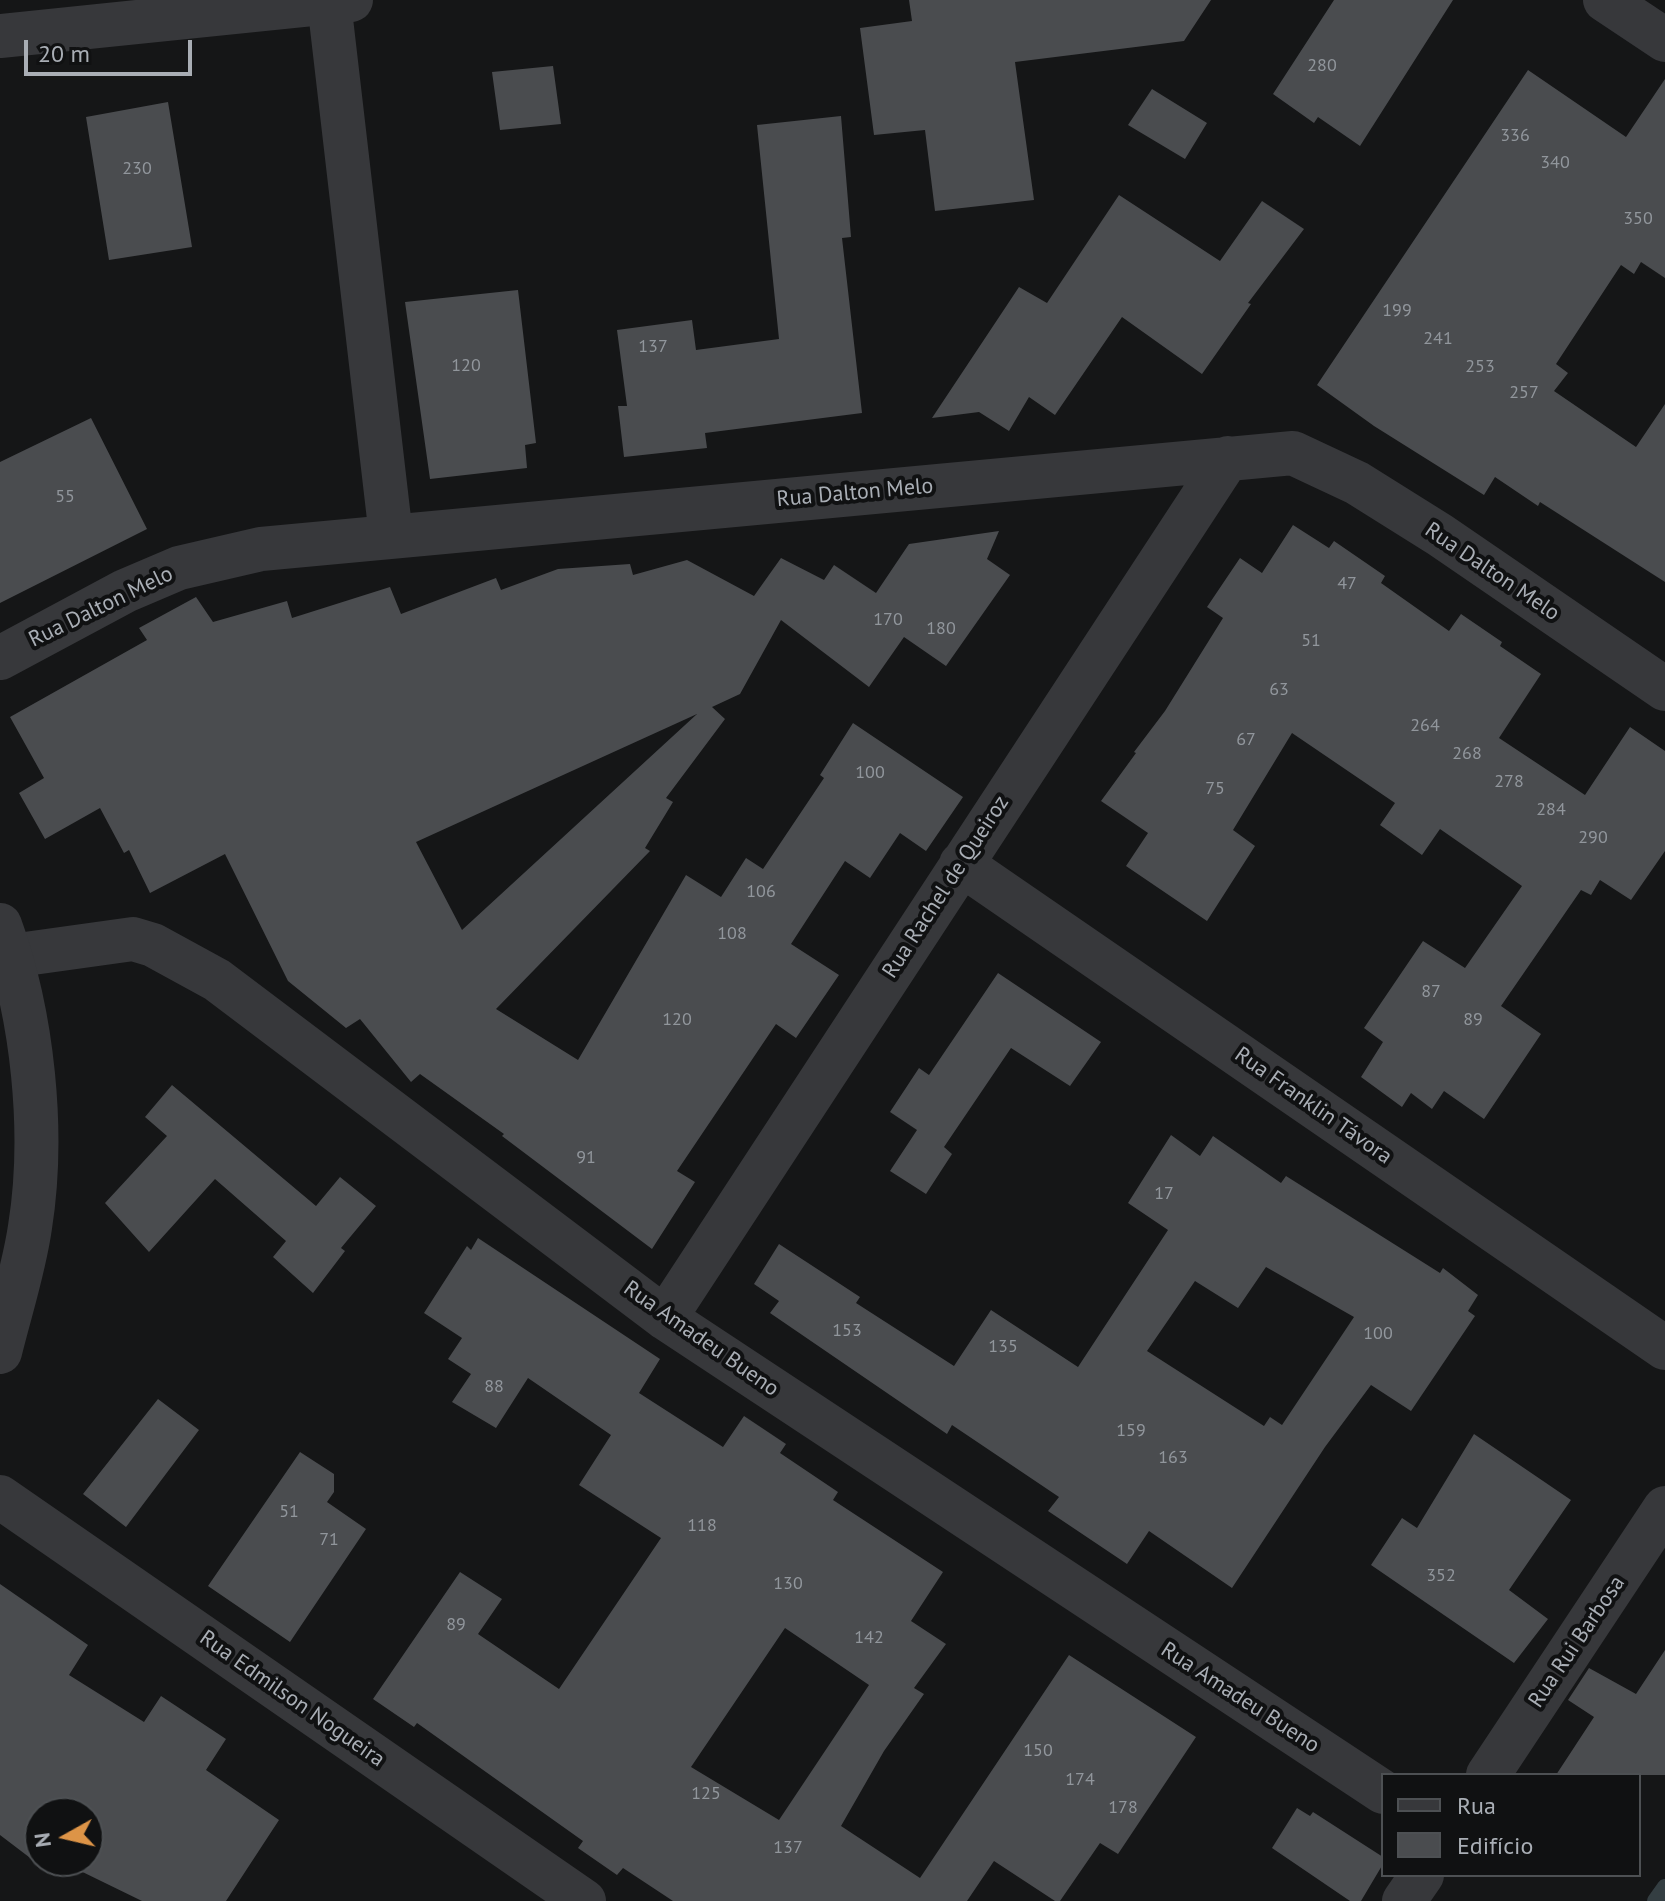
<!DOCTYPE html>
<meta charset="utf-8">
<style>
body{margin:0}
#map{position:relative;width:1665px;height:1901px;overflow:hidden;background:#151617;font-family:"PT Sans",sans-serif}
canvas{display:block}
.legend{position:absolute;left:1381px;top:1773px;width:260px;height:104px;box-sizing:border-box;background:#101112;border:2px solid #4d5053;margin:0;padding:10px 14px;list-style:none;font-size:24px;color:#a9aeb5}
.legend li{display:flex;align-items:center;gap:16px;height:40px}
.legend b{width:40px;border:2px solid #4d5053}
.north{position:absolute;left:24px;top:1797px;width:80px;height:80px;box-sizing:border-box;background:#101112;border:2px solid #4d5053;border-radius:50%;rotate:262deg;font-size:22px;font-weight:700;line-height:32px;text-align:center;color:#a9aeb5}
.north::after{content:'';display:block;margin:auto;width:28px;height:36px;background:#dd9447;clip-path:polygon(50% 0,100% 100%,50% 72%,0 100%)}
.scale{position:absolute;left:24px;top:40px;width:168px;height:36px;box-sizing:border-box;border:4px solid #a9aeb5;border-top:0;padding-left:10px;font-size:24px;line-height:28px;white-space:nowrap;color:#a9aeb5;-webkit-text-stroke:6px #101112;paint-order:stroke}
</style>
<div id="map">
<canvas width="1665" height="1901"></canvas>
<ul class="legend">
<li><b style="height:10px;background:#37383b"></b>Rua</li>
<li><b style="height:22px;background:#4a4c4f"></b>Edifício</li>
</ul>
<div class="north">N</div>
<div class="scale">20 m</div>
</div>
<script>
const context = document.querySelector('canvas').getContext('2d');
context.lineJoin = 'round';
function strokePath(path, color, width, dash) { context.strokeStyle = color; context.lineWidth = width; context.lineCap = dash ? 'butt' : 'round'; context.setLineDash(dash || []); context.stroke(path); }
function fillPath(path, color) { context.fillStyle = color; context.fill(path, 'evenodd'); }
function drawText(font, color, halo, rows, align = 'center') {
  context.font = font + ' "PT Sans",sans-serif'; context.lineWidth = 8; context.setLineDash([]); context.textBaseline = 'middle'; context.strokeStyle = halo; context.fillStyle = color; for (const [text, x, y, turn = 0] of rows) {
    context.save(); context.translate(x, y); context.rotate((+turn || 0) * Math.PI / 180); context.textAlign = isNaN(turn) ? turn : align; if (halo) context.strokeText(text, 0, 0); context.fillText(text, 0, 0); context.restore();
  }
}
const stream = new Path2D(`
 M 1655,1901 L 1665,1887`);
const building = new Path2D(`
 M 909,0 L 1211,0 L 1184,41 L 1015,62 L 1034,200 L 935,211 L 925,130 L 874,135 L 860,28 L 912,21 Z
 M 1334,0 L 1453,0 L 1360,146 L 1318,117 L 1314,123 L 1273,94 Z
 M 553,66 L 561,124 L 500,130 L 492,72 Z
 M 1528,70 L 1626,137 L 1665,79 L 1665,278 L 1641,262 L 1634,274 L 1621,265 L 1556,364 L 1568,373 L 1554,391 L 1636,447 L 1665,404 L 1665,582 L 1540,502 L 1538,506 L 1495,477 L 1484,495 L 1374,426 L 1317,385 Z
 M 1152,89 L 1207,123 L 1185,159 L 1128,125 Z
 M 168,102 L 192,247 L 109,260 L 86,117 Z
 M 841,116 L 851,237 L 842,238 L 862,413 L 705,433 L 707,448 L 624,457 L 618,406 L 627,406 L 617,330 L 692,320 L 696,350 L 779,339 L 757,125 Z
 M 1119,195 L 1220,261 L 1262,201 L 1304,229 L 1248,303 L 1251,304 L 1202,374 L 1122,317 L 1055,415 L 1029,397 L 1009,431 L 979,412 L 932,418 L 1019,287 L 1047,303 Z
 M 518,290 L 536,443 L 525,445 L 527,468 L 430,479 L 405,302 Z
 M 91,418 L 147,529 L 0,603 L 0,462 Z
 M 1293,525 L 1329,548 L 1334,541 L 1385,576 L 1381,583 L 1449,631 L 1461,614 L 1502,642 L 1500,646 L 1541,674 L 1499,738 L 1585,795 L 1630,727 L 1665,751 L 1665,851 L 1631,900 L 1600,880 L 1591,895 L 1581,890 L 1501,1006 L 1541,1034 L 1484,1119 L 1444,1091 L 1432,1109 L 1411,1093 L 1402,1107 L 1361,1077 L 1383,1042 L 1364,1028 L 1423,941 L 1465,968 L 1522,886 L 1440,829 L 1422,855 L 1380,825 L 1395,803 L 1292,733 L 1233,830 L 1255,846 L 1207,921 L 1126,866 L 1148,833 L 1101,801 L 1136,753 L 1134,752 L 1165,711 L 1223,618 L 1207,607 L 1240,558 L 1262,573 Z
 M 999,531 L 987,559 L 1010,575 L 946,666 L 904,637 L 869,687 L 781,620 L 740,694 L 712,707 L 725,719 L 666,798 L 673,802 L 645,848 L 650,851 L 496,1009 L 578,1060 L 686,875 L 721,897 L 746,858 L 763,869 L 824,778 L 820,775 L 853,723 L 963,797 L 926,851 L 900,833 L 870,878 L 845,861 L 791,944 L 839,975 L 796,1038 L 776,1024 L 677,1171 L 695,1182 L 652,1249 L 502,1136 L 504,1134 L 420,1074 L 411,1082 L 360,1019 L 346,1028 L 288,981 L 225,854 L 150,893 L 129,850 L 124,853 L 100,808 L 45,839 L 19,793 L 44,778 L 10,717 L 147,640 L 139,628 L 196,597 L 213,622 L 287,601 L 292,618 L 390,587 L 401,614 L 496,578 L 501,590 L 558,569 L 630,564 L 633,575 L 687,560 L 754,596 L 781,558 L 824,580 L 834,565 L 876,593 L 909,544 ZM 697,714 L 462,930 L 416,842 Z
 M 998,973 L 1101,1042 L 1070,1086 L 1011,1048 L 944,1147 L 952,1154 L 926,1194 L 890,1171 L 917,1130 L 890,1112 L 919,1068 L 929,1075 Z
 M 172,1085 L 316,1206 L 340,1177 L 376,1206 L 341,1248 L 345,1251 L 313,1293 L 273,1257 L 286,1241 L 215,1179 L 149,1252 L 105,1203 L 167,1136 L 145,1117 Z
 M 1171,1135 L 1200,1156 L 1213,1136 L 1281,1183 L 1286,1176 L 1440,1273 L 1443,1268 L 1478,1295 L 1468,1311 L 1475,1316 L 1411,1411 L 1371,1385 L 1325,1447 L 1232,1588 L 1149,1531 L 1127,1564 L 1048,1511 L 1059,1497 L 952,1425 L 947,1434 L 770,1313 L 779,1301 L 754,1284 L 779,1244 L 860,1297 L 856,1303 L 954,1366 L 991,1310 L 1078,1367 L 1168,1230 L 1128,1203 ZM 1266,1267 L 1354,1317 L 1282,1425 L 1270,1417 L 1264,1426 L 1147,1351 L 1195,1281 L 1238,1308 Z
 M 478,1238 L 660,1359 L 639,1393 L 723,1447 L 744,1416 L 786,1444 L 780,1453 L 838,1492 L 833,1500 L 943,1572 L 911,1621 L 946,1644 L 914,1688 L 924,1694 L 884,1751 L 841,1826 L 920,1878 L 1069,1655 L 1196,1737 L 1118,1854 L 1100,1843 L 1060,1901 L 1055,1901 L 994,1861 L 967,1901 L 673,1901 L 623,1868 L 617,1875 L 578,1848 L 583,1841 L 417,1723 L 414,1727 L 373,1699 L 460,1572 L 502,1599 L 478,1634 L 559,1689 L 661,1538 L 579,1485 L 611,1435 L 528,1378 L 496,1428 L 452,1402 L 471,1374 L 448,1359 L 462,1338 L 424,1313 L 467,1246 L 471,1250 ZM 785,1628 L 869,1685 L 779,1820 L 691,1767 Z
 M 158,1399 L 199,1430 L 126,1527 L 83,1494 Z
 M 1474,1434 L 1571,1500 L 1509,1590 L 1548,1619 L 1514,1663 L 1371,1565 L 1402,1518 L 1417,1528 Z
 M 300,1452 L 334,1474 L 334,1492 L 327,1502 L 366,1529 L 290,1642 L 208,1586 Z
 M 0,1584 L 88,1645 L 69,1675 L 144,1722 L 161,1696 L 226,1739 L 206,1770 L 279,1820 L 226,1901 L 142,1901 L 60,1861 L 88,1861 L 88,1813 L 40,1813 L 40,1861 L 52,1861 L 46,1870 L 0,1835 Z
 M 1665,1650 L 1665,1775 L 1556,1775 L 1594,1717 L 1568,1700 L 1589,1668 L 1636,1694 Z
 M 1297,1808 L 1310,1816 L 1313,1812 L 1383,1857 L 1383,1864 L 1361,1901 L 1350,1901 L 1272,1848 Z`);
const minor = new Path2D(`
 M 1605,0 L 1665,40
 M 329,2 L 391,536
 M 0,36 L 351,0
 M 0,658 L 125,591 L 179,568 L 261,549 L 1293,453 L 1357,483 L 1440,535 L 1665,689
 M 961,864 L 1665,1348
 M 11,956 L 133,939 L 153,945 L 217,980 L 665,1318 L 1383,1792
 M 665,1318 L 1228,458
 M 0,1497 L 584,1901
 M 1488,1775 L 1665,1508
 M 1404,1901 L 1422,1875`);
const tertiary = new Path2D(`
 M 0,925 C 33,1015 45,1133 30,1227 C 24,1269 10,1311 0,1352`);
const numberNames = [
 ["280",1322,66],
 ["336",1515,136],
 ["340",1555,163],
 ["230",137,169],
 ["350",1638,219],
 ["199",1397,311],
 ["241",1438,339],
 ["137",653,347],
 ["120",466,366],
 ["253",1480,367],
 ["257",1524,393],
 ["55",65,497],
 ["47",1347,584],
 ["170",888,620],
 ["180",941,629],
 ["51",1311,641],
 ["63",1279,690],
 ["264",1425,726],
 ["67",1246,740],
 ["268",1467,754],
 ["100",870,773],
 ["278",1509,782],
 ["75",1215,789],
 ["284",1551,810],
 ["290",1593,838],
 ["106",761,892],
 ["108",732,934],
 ["87",1431,992],
 ["120",677,1020],
 ["89",1473,1020],
 ["91",586,1158],
 ["17",1164,1194],
 ["153",847,1331],
 ["100",1378,1334],
 ["135",1003,1347],
 ["88",494,1387],
 ["159",1131,1431],
 ["163",1173,1458],
 ["51",289,1512],
 ["118",702,1526],
 ["71",329,1540],
 ["352",1441,1576],
 ["130",788,1584],
 ["89",456,1625],
 ["142",869,1638],
 ["150",1038,1751],
 ["174",1080,1780],
 ["125",706,1794],
 ["178",1123,1808],
 ["137",788,1848]
];
const streetNames = [
 ["Rua Dalton Melo",855,493,-5],
 ["Rua Dalton Melo",1492,572,34],
 ["Rua Dalton Melo",101,607,-26],
 ["Rua Rachel de Queiroz",946,887,-57],
 ["Rua Franklin Távora",1313,1106,35],
 ["Rua Amadeu Bueno",701,1339,35],
 ["Rua Rui Barbosa",1577,1642,-56],
 ["Rua Amadeu Bueno",1240,1698,33],
 ["Rua Edmilson Nogueira",292,1699,35]
];
strokePath(stream, '#343e42', 16);
fillPath(building, '#4a4c4f');
strokePath(minor, '#37383b', 44);
strokePath(tertiary, '#37383b', 44);
drawText('18px', '#91969c', null, numberNames);
drawText('22px', '#a9aeb5', '#101112', streetNames);
</script>
